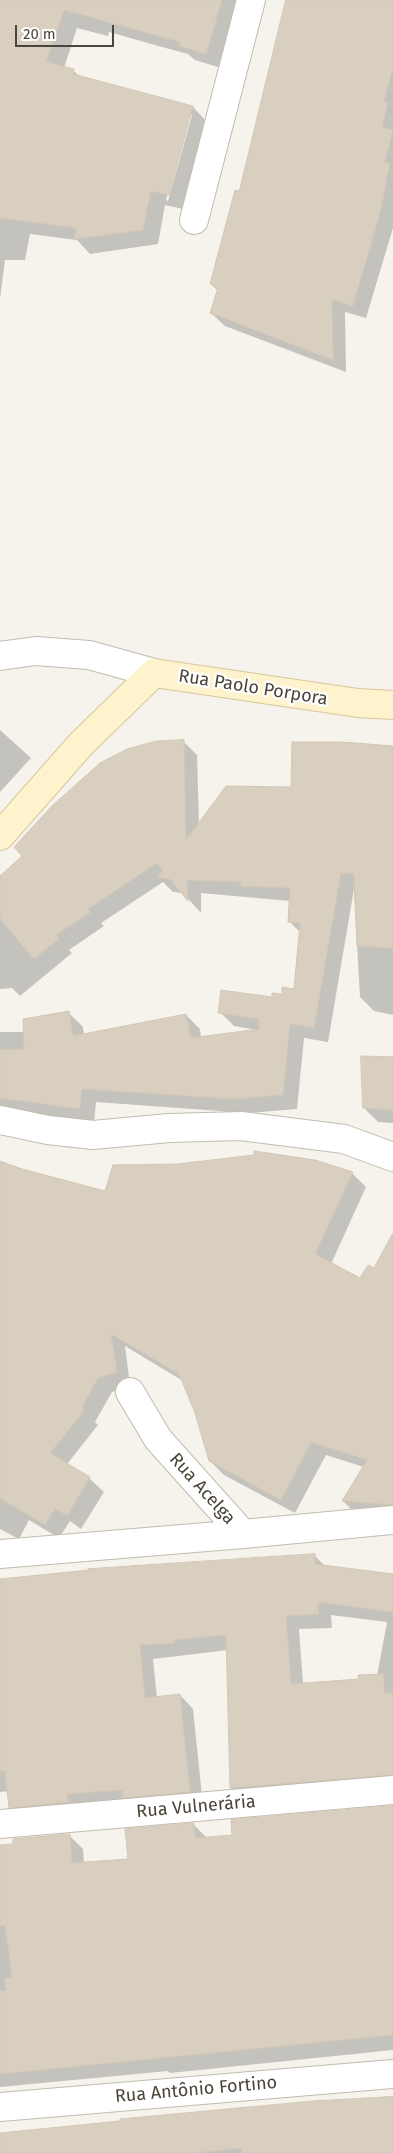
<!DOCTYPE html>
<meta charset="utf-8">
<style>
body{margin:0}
#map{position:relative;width:393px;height:2153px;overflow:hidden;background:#f6f3ec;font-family:"Fira Sans",sans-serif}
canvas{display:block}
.scale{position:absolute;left:15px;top:25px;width:99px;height:22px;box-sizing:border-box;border:2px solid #4b4439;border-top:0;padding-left:6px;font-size:15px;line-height:18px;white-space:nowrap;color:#4b4439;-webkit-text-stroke:4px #fff;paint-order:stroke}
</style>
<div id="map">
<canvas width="393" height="2153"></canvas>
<div class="scale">20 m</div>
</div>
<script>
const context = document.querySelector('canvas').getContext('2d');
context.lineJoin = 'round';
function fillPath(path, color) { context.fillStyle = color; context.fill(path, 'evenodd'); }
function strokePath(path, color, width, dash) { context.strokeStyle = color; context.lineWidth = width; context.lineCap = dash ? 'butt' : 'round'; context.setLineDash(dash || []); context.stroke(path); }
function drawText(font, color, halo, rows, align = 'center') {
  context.font = font + ' "Fira Sans",sans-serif'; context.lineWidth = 4.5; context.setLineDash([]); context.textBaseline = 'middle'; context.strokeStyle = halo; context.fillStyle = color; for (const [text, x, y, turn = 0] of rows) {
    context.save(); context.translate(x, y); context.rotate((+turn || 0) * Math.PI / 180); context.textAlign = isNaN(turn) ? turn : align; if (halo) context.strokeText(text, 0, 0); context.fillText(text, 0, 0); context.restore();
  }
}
const shadow = new Path2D(`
 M 0,0 L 240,0 L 221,68 L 195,60 L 188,54 L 162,47 L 109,32 L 108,36 L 77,28 L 64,68 L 73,70 L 80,77 L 193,107 L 207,122 L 183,209 L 165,205 L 158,244 L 90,254 L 77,240 L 30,234 L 25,260 L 5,260 L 0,299 ZM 189,115 L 192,115 L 168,201 L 166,200 Z
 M 288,0 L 393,0 L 393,228 L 366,318 L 345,312 L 346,372 L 225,326 L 211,313 L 218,291 L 211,284 L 240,192 Z
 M 0,730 L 31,758 L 0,792 Z
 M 183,741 L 197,755 L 199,824 L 393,746 L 393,1015 L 374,1011 L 360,997 L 354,889 L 328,1042 L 304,1038 L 297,1109 L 248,1113 L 96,1102 L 94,1123 L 0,1110 L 0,1032 L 47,1032 L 69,1013 L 83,1027 L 84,1036 L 186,1015 L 200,1029 L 201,1038 L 257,1030 L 234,1026 L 220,1012 L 295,990 L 301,933 L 290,922 L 290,901 L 201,893 L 201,913 L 183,893 L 173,892 L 163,882 L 101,923 L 104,926 L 69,950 L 72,953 L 20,996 L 12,988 L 0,989 L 0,878 L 24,856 Z
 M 393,1059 L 393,1123 L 378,1122 L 364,1108 Z
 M 0,1163 L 106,1192 L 352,1173 L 366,1187 L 331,1264 L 360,1280 L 393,1256 L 393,1515 L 357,1515 L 343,1501 L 364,1467 L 326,1455 L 295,1513 L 224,1475 L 210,1461 L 196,1412 L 183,1381 L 125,1346 L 130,1386 L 112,1392 L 95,1422 L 98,1425 L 67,1464 L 89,1478 L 104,1492 L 81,1529 L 70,1521 L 59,1538 L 29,1520 L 19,1539 L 0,1529 Z
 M 314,1555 L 326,1567 L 393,1575 L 393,1789 L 245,1802 L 231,1788 L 228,1650 L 153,1659 L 157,1698 L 180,1695 L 193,1709 L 203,1805 L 24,1821 L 11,1807 L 9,1791 L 0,1792 L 0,1580 ZM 331,1615 L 387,1622 L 377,1676 L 360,1680 L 303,1684 L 299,1629 L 332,1628 Z
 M 393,1807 L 393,2050 L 170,2073 L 168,2071 L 0,2087 L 0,1847 L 69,1835 L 83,1849 L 84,1864 L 129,1860 L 193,1824 L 207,1838 L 233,1837 Z
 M 393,2096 L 393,2153 L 0,2153 L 0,2134 L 121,2123 L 122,2120 Z`);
const building = new Path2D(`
 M 0,0 L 222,0 L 206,54 L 179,46 L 180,42 L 64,10 L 46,62 L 74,69 L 73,74 L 193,106 L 169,195 L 151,191 L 143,230 L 74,239 L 76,228 L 0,218 Z
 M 286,0 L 393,0 L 393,67 L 384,102 L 388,103 L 382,127 L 393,130 L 385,162 L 390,163 L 380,213 L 353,306 L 332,299 L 333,360 L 210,313 L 218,288 L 210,284 L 235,190 L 239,191 Z
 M 184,740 L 186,840 L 226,786 L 291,787 L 292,742 L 342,742 L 393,746 L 393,948 L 357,946 L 354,874 L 341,873 L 314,1028 L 290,1024 L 283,1095 L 233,1099 L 82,1089 L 80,1109 L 0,1098 L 0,1050 L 24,1049 L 23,1019 L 69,1011 L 73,1036 L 186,1014 L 191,1038 L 259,1029 L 259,1019 L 218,1013 L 221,990 L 272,997 L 272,993 L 282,994 L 282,987 L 294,989 L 300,923 L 288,922 L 290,888 L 241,886 L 241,882 L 187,880 L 188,901 L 170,879 L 157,878 L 163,871 L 157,863 L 88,909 L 91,912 L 56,935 L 59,939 L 34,959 L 0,919 L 0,876 L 22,856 L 14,847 L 52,806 L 100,763 L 127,749 L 157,741 Z
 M 361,1056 L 393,1057 L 393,1110 L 363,1108 Z
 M 254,1151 L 315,1160 L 353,1172 L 315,1254 L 360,1278 L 368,1265 L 374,1268 L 393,1233 L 393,1505 L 342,1501 L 367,1460 L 311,1442 L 281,1500 L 209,1461 L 195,1413 L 179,1374 L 111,1334 L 117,1372 L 98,1378 L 82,1407 L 85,1410 L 50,1453 L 90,1477 L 67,1516 L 55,1508 L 45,1525 L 0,1498 L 0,1161 L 22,1169 L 105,1191 L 113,1165 L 177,1164 L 254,1155 Z
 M 315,1554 L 315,1564 L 393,1574 L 393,1612 L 318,1602 L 319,1614 L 286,1616 L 291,1684 L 359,1679 L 358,1675 L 384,1674 L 384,1693 L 393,1693 L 393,1775 L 230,1788 L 226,1635 L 174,1640 L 175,1643 L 140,1645 L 145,1698 L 180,1694 L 190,1792 L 123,1798 L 122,1790 L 67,1794 L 68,1802 L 9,1808 L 5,1771 L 0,1771 L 0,1579 L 90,1570 L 88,1569 Z
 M 393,1806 L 393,2035 L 0,2074 L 0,1991 L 6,1991 L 5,1978 L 12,1977 L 5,1926 L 0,1926 L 0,1845 L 13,1844 L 13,1839 L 70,1834 L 72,1863 L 128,1859 L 125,1829 L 194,1823 L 195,1838 L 232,1835 L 231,1820 Z
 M 393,2097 L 393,2153 L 242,2153 L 241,2148 L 193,2153 L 0,2153 L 0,2133 L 120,2121 L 120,2119 L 313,2101 Z`);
const street = new Path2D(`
 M 194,220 L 251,0
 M 0,656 L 36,651 L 89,655 L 154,673
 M 0,1120 L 48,1130 L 93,1135 L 169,1128 L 241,1126 L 344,1139 L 393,1157
 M 130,1392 L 158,1439 L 243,1534 L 393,1520
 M 0,1554 L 243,1534
 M 0,1824 L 393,1790
 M 0,2107 L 393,2074`);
const secondary = new Path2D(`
 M 0,836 L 81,744 L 154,673 L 358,703 L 393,705`);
const streetNames = [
 ["Rua Paolo Porpora",253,688,9],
 ["Rua Acelga",202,1489,48],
 ["Rua Vulnerária",196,1807,-5],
 ["Rua Antônio Fortino",196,2090,-5]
];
fillPath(shadow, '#0003');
fillPath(building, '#d8cfc1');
strokePath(building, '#d3c7b4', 1);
strokePath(street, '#c2bbae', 30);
strokePath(secondary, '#d6c79b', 30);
strokePath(street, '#fff', 28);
strokePath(secondary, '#fff3cd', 28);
drawText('18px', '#4b4439', '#fff', streetNames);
</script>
